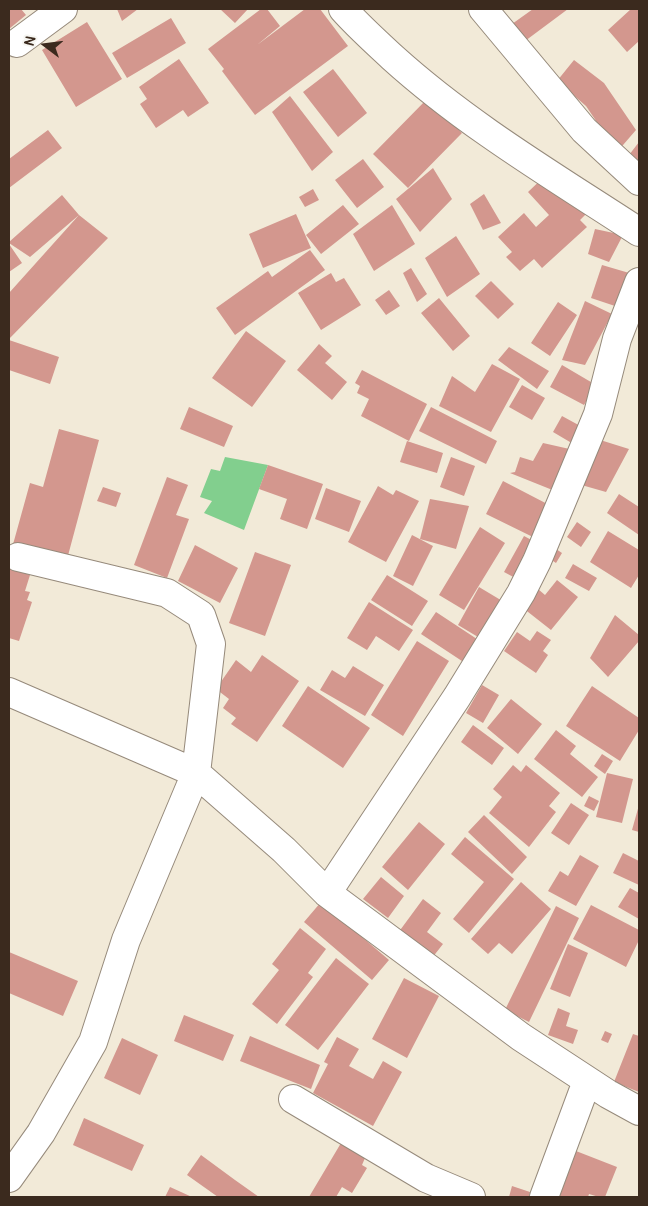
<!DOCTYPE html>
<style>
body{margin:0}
#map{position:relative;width:648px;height:1206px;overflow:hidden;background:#f2ead8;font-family:Pangolin,sans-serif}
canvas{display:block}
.frame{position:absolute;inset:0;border:10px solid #3b2a1e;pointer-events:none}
.north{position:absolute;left:20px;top:20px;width:50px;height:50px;-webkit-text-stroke:4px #f6f6f2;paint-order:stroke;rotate:285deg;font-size:14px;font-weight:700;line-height:20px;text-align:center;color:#3b2a1e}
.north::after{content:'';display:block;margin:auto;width:18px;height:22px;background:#3b2a1e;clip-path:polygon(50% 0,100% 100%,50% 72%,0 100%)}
</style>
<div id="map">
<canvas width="648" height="1206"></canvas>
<div class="frame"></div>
<div class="north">N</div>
</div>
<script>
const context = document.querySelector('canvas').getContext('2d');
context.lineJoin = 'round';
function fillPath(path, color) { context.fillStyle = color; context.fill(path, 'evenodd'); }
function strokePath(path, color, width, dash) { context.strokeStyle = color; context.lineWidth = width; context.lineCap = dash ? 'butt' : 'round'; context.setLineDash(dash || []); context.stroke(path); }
const green = new Path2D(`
 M 225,457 L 268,465 L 244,530 L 204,513 L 212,501 L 200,497 L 211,469 L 220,471 Z`);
const building = new Path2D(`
 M 9,9 L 21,9 L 26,15 L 9,29 Z
 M 117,9 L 138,9 L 122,21 Z
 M 220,9 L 248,9 L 235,23 Z
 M 261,9 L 267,9 L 280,26 L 257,45 L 305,9 L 320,9 L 348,46 L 255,115 L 222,71 L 224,69 L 208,49 Z
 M 533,9 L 568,9 L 525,41 L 512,24 Z
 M 631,9 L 639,9 L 639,41 L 627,52 L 608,30 Z
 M 171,18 L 186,43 L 127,78 L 112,53 Z
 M 87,22 L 122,79 L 76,107 L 42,50 Z
 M 179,59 L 209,103 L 188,117 L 183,110 L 156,128 L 140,104 L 147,99 L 139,87 Z
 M 574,60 L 604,83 L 636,130 L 617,152 L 586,106 L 557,81 Z
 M 333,69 L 367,113 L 338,137 L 303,92 Z
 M 290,96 L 333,152 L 312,171 L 272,112 Z
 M 427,99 L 462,133 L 408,188 L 373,154 Z
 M 48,130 L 62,148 L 9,188 L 9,159 Z
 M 639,142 L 639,170 L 626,159 Z
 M 363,159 L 384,187 L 357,208 L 335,180 Z
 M 433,168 L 452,199 L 420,232 L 396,199 Z
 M 548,173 L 586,214 L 580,220 L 587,227 L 542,268 L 534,259 L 520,271 L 506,257 L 512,252 L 498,237 L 524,213 L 536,227 L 549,215 L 528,192 Z
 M 313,189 L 319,200 L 305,207 L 299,197 Z
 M 484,194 L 501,223 L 483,230 L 470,204 Z
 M 62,195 L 79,215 L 108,238 L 9,339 L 9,293 L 79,215 L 30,257 L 9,243 L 9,242 Z
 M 343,205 L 359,224 L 321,254 L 306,235 Z
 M 392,205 L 415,244 L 374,271 L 353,234 Z
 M 296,214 L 311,248 L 263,268 L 249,234 Z
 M 595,229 L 623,235 L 609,262 L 588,254 Z
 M 456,236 L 480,274 L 447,297 L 425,258 Z
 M 9,244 L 22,263 L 9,272 Z
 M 310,250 L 325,270 L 235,335 L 216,308 L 268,271 L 272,277 Z
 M 602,265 L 636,275 L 621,308 L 591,298 Z
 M 411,268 L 427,294 L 417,302 L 403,273 Z
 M 331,273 L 336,282 L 344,278 L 361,305 L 321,330 L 298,293 Z
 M 491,281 L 514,304 L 498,319 L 475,296 Z
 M 389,290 L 400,306 L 386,315 L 375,300 Z
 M 439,298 L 470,336 L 453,351 L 421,313 Z
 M 585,301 L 612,314 L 585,365 L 562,360 Z
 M 558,302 L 577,315 L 550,356 L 531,343 Z
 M 246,331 L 286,361 L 252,407 L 212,378 Z
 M 9,340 L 59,357 L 50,384 L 9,370 Z
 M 319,344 L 332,356 L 325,363 L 347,382 L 332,400 L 297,370 Z
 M 509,347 L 549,371 L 537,389 L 498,360 Z
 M 492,364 L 520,379 L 491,432 L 439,406 L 452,376 L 475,392 Z
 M 562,365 L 596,385 L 584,405 L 550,387 Z
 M 362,370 L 427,404 L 409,441 L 361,416 L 369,399 L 357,393 L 360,386 L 355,383 Z
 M 522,385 L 545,398 L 532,420 L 509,407 Z
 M 189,407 L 233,426 L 224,447 L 180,429 Z
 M 431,407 L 497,441 L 486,464 L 419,431 Z
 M 562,416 L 584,428 L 575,445 L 553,432 Z
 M 59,429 L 99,440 L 66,563 L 12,548 L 30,483 L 43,487 Z
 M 597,439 L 629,449 L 606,492 L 578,484 Z
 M 407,441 L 443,453 L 437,473 L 400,462 Z
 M 543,443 L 574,450 L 555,491 L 510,473 L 515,472 L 520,457 L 533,461 Z
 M 451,457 L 475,466 L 464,496 L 440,487 Z
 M 268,465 L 323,484 L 307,529 L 280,519 L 287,499 L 259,489 Z
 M 167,477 L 188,485 L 176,515 L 189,519 L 167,578 L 134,565 Z
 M 503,481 L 555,508 L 539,540 L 486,514 Z
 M 378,486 L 393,495 L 396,490 L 419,501 L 386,562 L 348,542 Z
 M 103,487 L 121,493 L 116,507 L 97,501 Z
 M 326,488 L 361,501 L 349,532 L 315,519 Z
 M 619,494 L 639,507 L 639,535 L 607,513 Z
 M 430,499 L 469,506 L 456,549 L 420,539 Z
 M 577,522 L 591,532 L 581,547 L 567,537 Z
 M 480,527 L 505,543 L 464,610 L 439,595 Z
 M 608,531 L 639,550 L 639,575 L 631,588 L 590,562 Z
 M 412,535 L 433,546 L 413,586 L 393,576 Z
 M 524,536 L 539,544 L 519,580 L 504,572 Z
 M 195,545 L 238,568 L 220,603 L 178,581 Z
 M 550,545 L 562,553 L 556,563 L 544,555 Z
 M 255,552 L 291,565 L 265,636 L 229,623 Z
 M 573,564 L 597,578 L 589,591 L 565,578 Z
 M 9,568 L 30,575 L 25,591 L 30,592 L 27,600 L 32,602 L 19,641 L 9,638 Z
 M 387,575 L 428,601 L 412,626 L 371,600 Z
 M 557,580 L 578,597 L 551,630 L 523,608 L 538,589 L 545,595 Z
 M 479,587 L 509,605 L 478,637 L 458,625 Z
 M 369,602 L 413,630 L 399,651 L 376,636 L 367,650 L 347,638 Z
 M 436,612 L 483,643 L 468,665 L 421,634 Z
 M 615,615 L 639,635 L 639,641 L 608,677 L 590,658 Z
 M 537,631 L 551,640 L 543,651 L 548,655 L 536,673 L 504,651 L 517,632 L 530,641 Z
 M 417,641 L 449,661 L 403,736 L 371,715 Z
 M 262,655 L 299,681 L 257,742 L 231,724 L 236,718 L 223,708 L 229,699 L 216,689 L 236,660 L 251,672 Z
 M 353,666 L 384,685 L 365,716 L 320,690 L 332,670 L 345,678 Z
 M 482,685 L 499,695 L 483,723 L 466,713 Z
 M 308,686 L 370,728 L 343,768 L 282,726 Z
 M 592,686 L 639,718 L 639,730 L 620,761 L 566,726 Z
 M 511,699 L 542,724 L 518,754 L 487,728 Z
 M 473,725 L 504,748 L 492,765 L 461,742 Z
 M 556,730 L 576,746 L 570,754 L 598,777 L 582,797 L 534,759 Z
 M 602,754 L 613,761 L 605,774 L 594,766 Z
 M 513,765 L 521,772 L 526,765 L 560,793 L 549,806 L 556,812 L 529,847 L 489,813 L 502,797 L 493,789 Z
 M 607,773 L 633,779 L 622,823 L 596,817 Z
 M 589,796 L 599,801 L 594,811 L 584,806 Z
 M 571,803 L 589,815 L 569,845 L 551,833 Z
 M 639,805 L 639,832 L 632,830 Z
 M 484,815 L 527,857 L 512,874 L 468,832 Z
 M 419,822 L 445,844 L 408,890 L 382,867 Z
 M 465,837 L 514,879 L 469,933 L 453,919 L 484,882 L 451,854 Z
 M 623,853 L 639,861 L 639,885 L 613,873 Z
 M 580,855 L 599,866 L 576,906 L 548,891 L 560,871 L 568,876 Z
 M 381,877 L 404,896 L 388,918 L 363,899 Z
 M 521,882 L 551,909 L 512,954 L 499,943 L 488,954 L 471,939 Z
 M 630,888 L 639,893 L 639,919 L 618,907 Z
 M 423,899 L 441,913 L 427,932 L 443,944 L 432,958 L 398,933 Z
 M 321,902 L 389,960 L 372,980 L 304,922 Z
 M 591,905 L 639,930 L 639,940 L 626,967 L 573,939 Z
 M 556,906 L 579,918 L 529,1022 L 505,1010 Z
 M 300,928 L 326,949 L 308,973 L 313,977 L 277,1024 L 252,1004 L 279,970 L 272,964 Z
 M 568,944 L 588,953 L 570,997 L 550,989 Z
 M 9,952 L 78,981 L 63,1016 L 9,993 Z
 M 336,958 L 369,984 L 318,1050 L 285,1025 Z
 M 404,978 L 439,996 L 407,1058 L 372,1039 Z
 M 558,1008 L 570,1013 L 566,1026 L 578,1030 L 573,1044 L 548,1035 Z
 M 184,1015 L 234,1035 L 223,1061 L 174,1041 Z
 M 605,1031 L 612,1034 L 608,1043 L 601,1040 Z
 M 633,1034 L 639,1036 L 639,1092 L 614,1082 Z
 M 250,1036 L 320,1065 L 311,1089 L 240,1061 Z
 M 337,1037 L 359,1049 L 349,1066 L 373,1079 L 383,1061 L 402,1072 L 373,1126 L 313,1093 L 328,1064 L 324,1062 Z
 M 122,1038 L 158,1055 L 140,1095 L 104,1078 Z
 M 84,1118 L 144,1145 L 132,1171 L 73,1145 Z
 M 341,1143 L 365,1158 L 362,1165 L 367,1168 L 352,1193 L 342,1187 L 336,1197 L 309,1197 Z
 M 576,1151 L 617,1167 L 605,1197 L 599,1197 L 589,1194 L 588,1197 L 559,1197 Z
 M 201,1155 L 235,1180 L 259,1197 L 218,1197 L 187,1175 Z
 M 512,1186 L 530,1192 L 529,1197 L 509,1197 Z
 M 170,1187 L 192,1197 L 165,1197 Z`);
const minor = new Path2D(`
 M 343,9 C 358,26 375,41 392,57 C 467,125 555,177 639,232
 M 483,9 L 584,130 L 639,181
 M 17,43 L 63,9
 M 9,692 L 196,773 L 284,850 L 327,893 L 521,1037 L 608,1094 L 639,1111
 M 327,893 L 457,697 L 521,593 L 537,561 L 598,414 L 617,339 L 639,282
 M 293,1099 L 426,1178 L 471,1197
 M 9,1178 L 41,1133 L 93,1042 L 126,940 L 196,773 L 211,644 L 201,615 L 167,593 L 18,557
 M 544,1197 L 587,1081`);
fillPath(green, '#82cf8e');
fillPath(building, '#d3978e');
strokePath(minor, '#968a7b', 30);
strokePath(minor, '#fff', 28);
</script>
